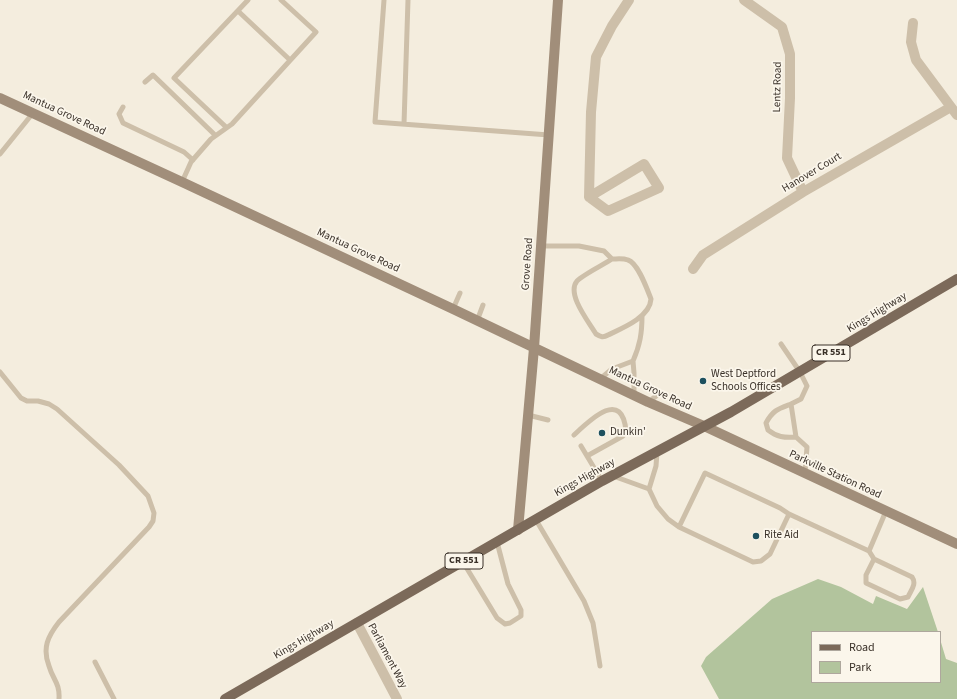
<!DOCTYPE html>
<style>
body{margin:0}
#map{position:relative;width:957px;height:699px;overflow:hidden;background:#f4edde;font-family:"Source Sans 3",sans-serif}
canvas{display:block}
.legend{position:absolute;left:811px;top:631px;width:130px;height:52px;box-sizing:border-box;background:#fbf6eb;border:1px solid #aea79d;margin:0;padding:5px 7px;list-style:none;font-size:12px;color:#3a3129}
.legend li{display:flex;align-items:center;gap:8px;height:20px}
.legend b{width:20px;border:1px solid #aea79d}
</style>
<div id="map">
<canvas width="957" height="699"></canvas>
<ul class="legend">
<li><b style="height:5px;background:#7c6a5a"></b>Road</li>
<li><b style="height:11px;background:#b2c49d"></b>Park</li>
</ul>
</div>
<script>
const context = document.querySelector('canvas').getContext('2d');
context.lineJoin = 'round';
function fillPath(path, color) { context.fillStyle = color; context.fill(path, 'evenodd'); }
function strokePath(path, color, width, dash) { context.strokeStyle = color; context.lineWidth = width; context.lineCap = dash ? 'butt' : 'round'; context.setLineDash(dash || []); context.stroke(path); }
function drawText(font, color, halo, rows, align = 'center') {
  context.font = font + ' "Source Sans 3",sans-serif'; context.lineWidth = 3.5; context.setLineDash([]); context.textBaseline = 'middle'; context.strokeStyle = halo; context.fillStyle = color; for (const [text, x, y, turn = 0] of rows) {
    context.save(); context.translate(x, y); context.rotate((+turn || 0) * Math.PI / 180); context.textAlign = isNaN(turn) ? turn : align; if (halo) context.strokeText(text, 0, 0); context.fillText(text, 0, 0); context.restore();
  }
}
const green = new Path2D(`
 M 818,579 L 841,587 L 873,604 L 876,596 L 907,609 L 923,587 L 938,632 L 812,632 L 812,682 L 940,682 L 940,639 L 946,659 L 957,663 L 957,699 L 719,699 L 701,666 L 706,657 L 772,599 Z`);
const service = new Path2D(`
 M 384,0 L 375,122 L 549,135
 M 238,11 L 290,60
 M 145,82 L 153,75 L 215,135
 M 123,107 L 119,114 L 123,123 L 184,152 L 193,160
 M 404,124 L 408,0
 M 226,127 L 174,78 L 248,0
 M 0,154 L 33,113
 M 182,182 L 191,162 L 211,139 L 232,124 L 316,32 L 281,0
 M 541,246 L 579,246 L 604,251 L 612,259 C 603,265 584,274 577,281 C 566,294 589,322 596,334 C 601,337 603,338 608,335 C 623,328 650,317 651,299 C 647,289 638,263 628,260 C 623,258 617,259 612,259
 M 453,309 L 460,293
 M 477,321 L 483,305
 M 781,344 L 800,372 L 807,386 L 801,399 L 791,404 L 796,437 L 807,447 L 805,473
 M 633,361 C 640,345 642,333 642,316
 M 0,372 L 21,398 L 27,401 L 38,401 L 49,404 L 57,409 L 119,465 L 148,496 L 154,513 L 153,521 L 149,527 L 59,622 C 48,636 42,648 49,666 C 53,680 60,683 59,699
 M 600,379 L 612,369 L 633,361 L 634,373 L 634,395
 M 648,402 L 659,394
 M 791,404 C 778,409 773,410 766,423 L 768,430 C 777,437 784,438 796,437
 M 528,415 L 548,420
 M 574,435 C 590,420 622,388 626,431 L 623,436 L 587,456
 M 581,446 L 602,481
 M 657,452 L 656,466 L 649,489 L 657,506 L 668,519 L 679,527 L 753,562 L 761,561 L 770,554 L 789,514 L 869,551 L 886,511
 M 613,476 L 649,489
 M 536,520 L 584,601 L 593,623 L 600,666
 M 679,527 L 705,473 L 780,508 L 789,514
 M 869,551 L 874,559 L 912,577 C 917,584 911,590 908,597 L 900,599 L 866,583 L 866,575 L 874,559
 M 463,562 L 497,618 L 505,624 L 510,623 L 521,616 L 521,610 L 508,584 L 497,542
 M 95,662 L 114,699`);
const minor = new Path2D(`
 M 744,0 L 782,27 L 790,54 L 790,98 L 787,158 L 803,192
 M 913,23 L 911,42 L 916,60 L 957,115
 M 644,164 L 659,188 L 608,211 L 589,197 Z
 M 589,197 L 591,112 L 596,57 L 612,26 L 629,0
 M 693,269 L 703,255 L 803,192 L 951,107
 M 357,623 L 397,699`);
const secondary = new Path2D(`
 M 0,98 L 182,182 L 453,309 L 648,402 L 704,426 L 957,544
 M 518,530 L 534,348 L 558,0`);
const primary = new Path2D(`
 M 225,699 L 602,481 L 731,412 L 957,279`);
const markers = [
 [703,381,4,"#1d505e"],
 [602,433,4,"#1d505e"],
 [756,536,4,"#1d505e"]
];
const shields = [
 [831,353,38],
 [464,561,38]
];
const shieldNames = [
 ["CR 551",831,353],
 ["CR 551",464,561]
];
const streetNames = [
 ["Lentz Road",778,87,-89],
 ["Mantua Grove Road",64,114,25],
 ["Hanover Court",812,173,-31],
 ["Mantua Grove Road",358,251,25],
 ["Grove Road",528,264,-86],
 ["Kings Highway",877,313,-31],
 ["Mantua Grove Road",650,389,25],
 ["Parkville Station Road",835,475,25],
 ["Kings Highway",585,478,-29],
 ["Kings Highway",304,640,-30],
 ["Parliament Way",387,656,62]
];
const poiNames = [
 ["West Deptford",711,375],
 ["Schools Offices",711,388],
 ["Dunkin'",610,433],
 ["Rite Aid",764,536]
];
fillPath(green, '#b2c49d');
strokePath(service, '#cdbfa9', 5);
strokePath(minor, '#cdbfa9', 10);
strokePath(secondary, '#a18e7a', 10);
strokePath(primary, '#7c6a5a', 10);
for (const [x, y, r, color] of markers) { const dot = new Path2D(); dot.arc(x, y, r, 0, 2 * Math.PI); context.fillStyle = color; context.fill(dot); strokePath(dot, '#fbf6eb', 1.5); }
for (const [x, y, w] of shields) { const box = new Path2D(); box.roundRect(x - w / 2, y - 8, w, 16, 3); context.fillStyle = '#fbf6eb'; context.fill(box); strokePath(box, '#3a3129', 1); }
drawText('bold 10px', '#3a3129', null, shieldNames);
drawText('11px', '#3a3129', '#fbf6eb', streetNames);
drawText('11px', '#3a3129', '#fbf6eb', poiNames, 'left');
</script>
